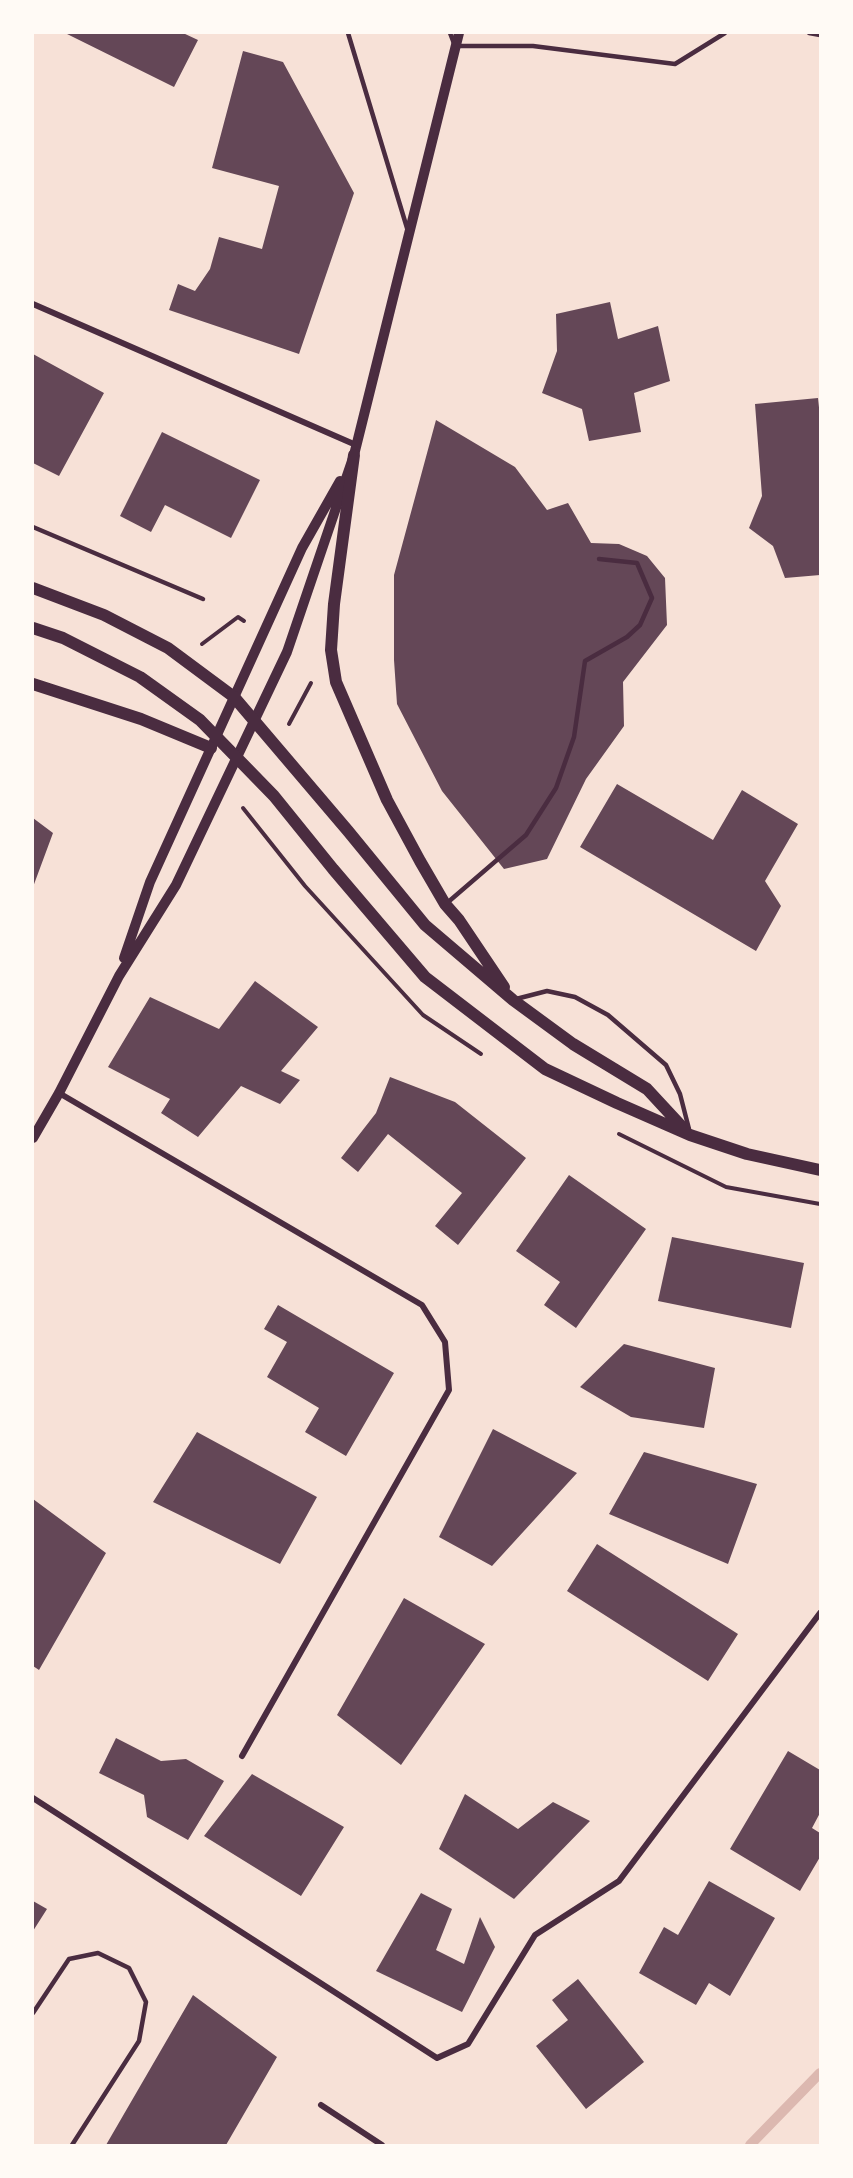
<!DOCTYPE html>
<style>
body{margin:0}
#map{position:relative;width:853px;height:2178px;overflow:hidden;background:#f7e1d7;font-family:Raleway,sans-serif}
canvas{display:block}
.frame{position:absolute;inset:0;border:34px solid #fffaf5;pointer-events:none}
</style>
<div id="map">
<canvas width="853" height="2178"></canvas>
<div class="frame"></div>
</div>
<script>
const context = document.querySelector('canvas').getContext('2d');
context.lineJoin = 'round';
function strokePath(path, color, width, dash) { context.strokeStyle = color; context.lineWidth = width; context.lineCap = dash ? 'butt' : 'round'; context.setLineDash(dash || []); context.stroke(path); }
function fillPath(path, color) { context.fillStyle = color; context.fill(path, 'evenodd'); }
const stream = new Path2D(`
 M 750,2145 L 820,2073`);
const building = new Path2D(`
 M 65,33 L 183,33 L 198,40 L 174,87 Z
 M 243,51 L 283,62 L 354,193 L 299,354 L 169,310 L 178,284 L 195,291 L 210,269 L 219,237 L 262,249 L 279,186 L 212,168 Z
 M 610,302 L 618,339 L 658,326 L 670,381 L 634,393 L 641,432 L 589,441 L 582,409 L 542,393 L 557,351 L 556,314 Z
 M 33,354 L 104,393 L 59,476 L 33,463 Z
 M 818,398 L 820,417 L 820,575 L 785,578 L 773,546 L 749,528 L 762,496 L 755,404 Z
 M 436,420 L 515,467 L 547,510 L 568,503 L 591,543 L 619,544 L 647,556 L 665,578 L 667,625 L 623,682 L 624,726 L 586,779 L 547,859 L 504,869 L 442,791 L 397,704 L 394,660 L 394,575 Z
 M 162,432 L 260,480 L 231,538 L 165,505 L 151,532 L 120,516 Z
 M 617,784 L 713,840 L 742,790 L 798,824 L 765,881 L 781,906 L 756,951 L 580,847 Z
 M 33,818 L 53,833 L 33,887 Z
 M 255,981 L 318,1027 L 281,1071 L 300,1080 L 280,1104 L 241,1086 L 198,1137 L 161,1113 L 170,1099 L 108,1067 L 150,997 L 219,1029 Z
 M 390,1077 L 455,1102 L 526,1158 L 458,1245 L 435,1226 L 462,1193 L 388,1134 L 358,1172 L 341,1158 L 376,1113 Z
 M 569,1175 L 646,1229 L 576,1328 L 544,1305 L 560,1282 L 516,1251 Z
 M 672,1237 L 804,1263 L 791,1328 L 658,1301 Z
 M 278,1305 L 394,1373 L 346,1456 L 305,1432 L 319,1408 L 267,1377 L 287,1342 L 264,1329 Z
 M 624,1344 L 715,1368 L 704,1428 L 631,1417 L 580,1387 Z
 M 493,1429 L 577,1473 L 492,1566 L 439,1537 Z
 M 197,1432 L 317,1497 L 280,1564 L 153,1502 Z
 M 644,1452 L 757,1484 L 728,1564 L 609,1514 Z
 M 33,1499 L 106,1553 L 39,1670 L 33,1666 Z
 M 597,1544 L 738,1634 L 708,1681 L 567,1591 Z
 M 404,1598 L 485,1644 L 401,1765 L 337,1715 Z
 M 116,1738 L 161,1761 L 186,1759 L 224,1781 L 188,1840 L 147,1817 L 144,1795 L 99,1773 Z
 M 788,1751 L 820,1770 L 820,1813 L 812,1828 L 820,1833 L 820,1857 L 800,1891 L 730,1849 Z
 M 252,1774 L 344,1827 L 301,1896 L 204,1836 Z
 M 465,1794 L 518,1829 L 553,1802 L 590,1821 L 514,1899 L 439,1849 Z
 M 709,1881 L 775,1918 L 730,1996 L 709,1983 L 696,2005 L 639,1973 L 664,1927 L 678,1935 Z
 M 421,1893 L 452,1909 L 436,1950 L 464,1964 L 480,1917 L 495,1947 L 462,2012 L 376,1971 Z
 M 33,1901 L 47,1909 L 33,1931 Z
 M 578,1979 L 644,2062 L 586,2109 L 536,2046 L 568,2020 L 552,2000 Z
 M 193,1995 L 277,2057 L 226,2145 L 106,2145 Z`);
const path = new Path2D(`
 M 202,644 L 238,617 L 244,621
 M 289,724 L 311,683
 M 243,808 L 305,886 L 423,1015 L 481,1054
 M 619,1134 L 726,1187 L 820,1204`);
const service = new Path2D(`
 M 348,33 L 407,228
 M 450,33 L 455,46 L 533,46 L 675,64 L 725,33
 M 809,33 L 820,35
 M 33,527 L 203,599
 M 447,903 L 526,835 L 556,788 L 574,737 L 585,661 L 627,637 L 640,625 L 652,598 L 637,563 L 599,559
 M 516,999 L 547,991 L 575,997 L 608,1015 L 666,1065 L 680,1094 L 689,1129
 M 33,2013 L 69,1959 L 98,1953 L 129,1968 L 146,2002 L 139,2041 L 72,2145`);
const minor = new Path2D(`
 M 33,304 L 356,445
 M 59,1093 L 422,1305 L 445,1342 L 449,1390 L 242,1756
 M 33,1798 L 437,2058 L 468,2044 L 535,1935 L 619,1881 L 820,1613
 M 321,2105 L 382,2145`);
const tertiary = new Path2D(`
 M 124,958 L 150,882 L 302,548 L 340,481
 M 33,1138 L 59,1093 L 119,976 L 176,885 L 287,652 L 354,455 L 459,33`);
const secondary = new Path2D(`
 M 354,455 L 334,604 L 331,650 L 336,682 L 387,800 L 420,861 L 445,904 L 459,920 L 504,987
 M 33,588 L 104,615 L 168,648 L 234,697 L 348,831 L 425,925 L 513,1000 L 573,1044 L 647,1089 L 685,1130
 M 33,628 L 63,638 L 140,677 L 200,720 L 274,796 L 333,869 L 425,977 L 545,1069 L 617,1103 L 690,1135 L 747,1154 L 820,1170
 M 33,684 L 141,719 L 211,748`);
strokePath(stream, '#dcb8b0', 10);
fillPath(building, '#644757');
strokePath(path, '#4a2c40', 4);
strokePath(service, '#4a2c40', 4.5);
strokePath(minor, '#4a2c40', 6);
strokePath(tertiary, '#4a2c40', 10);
strokePath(secondary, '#4a2c40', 12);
</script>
